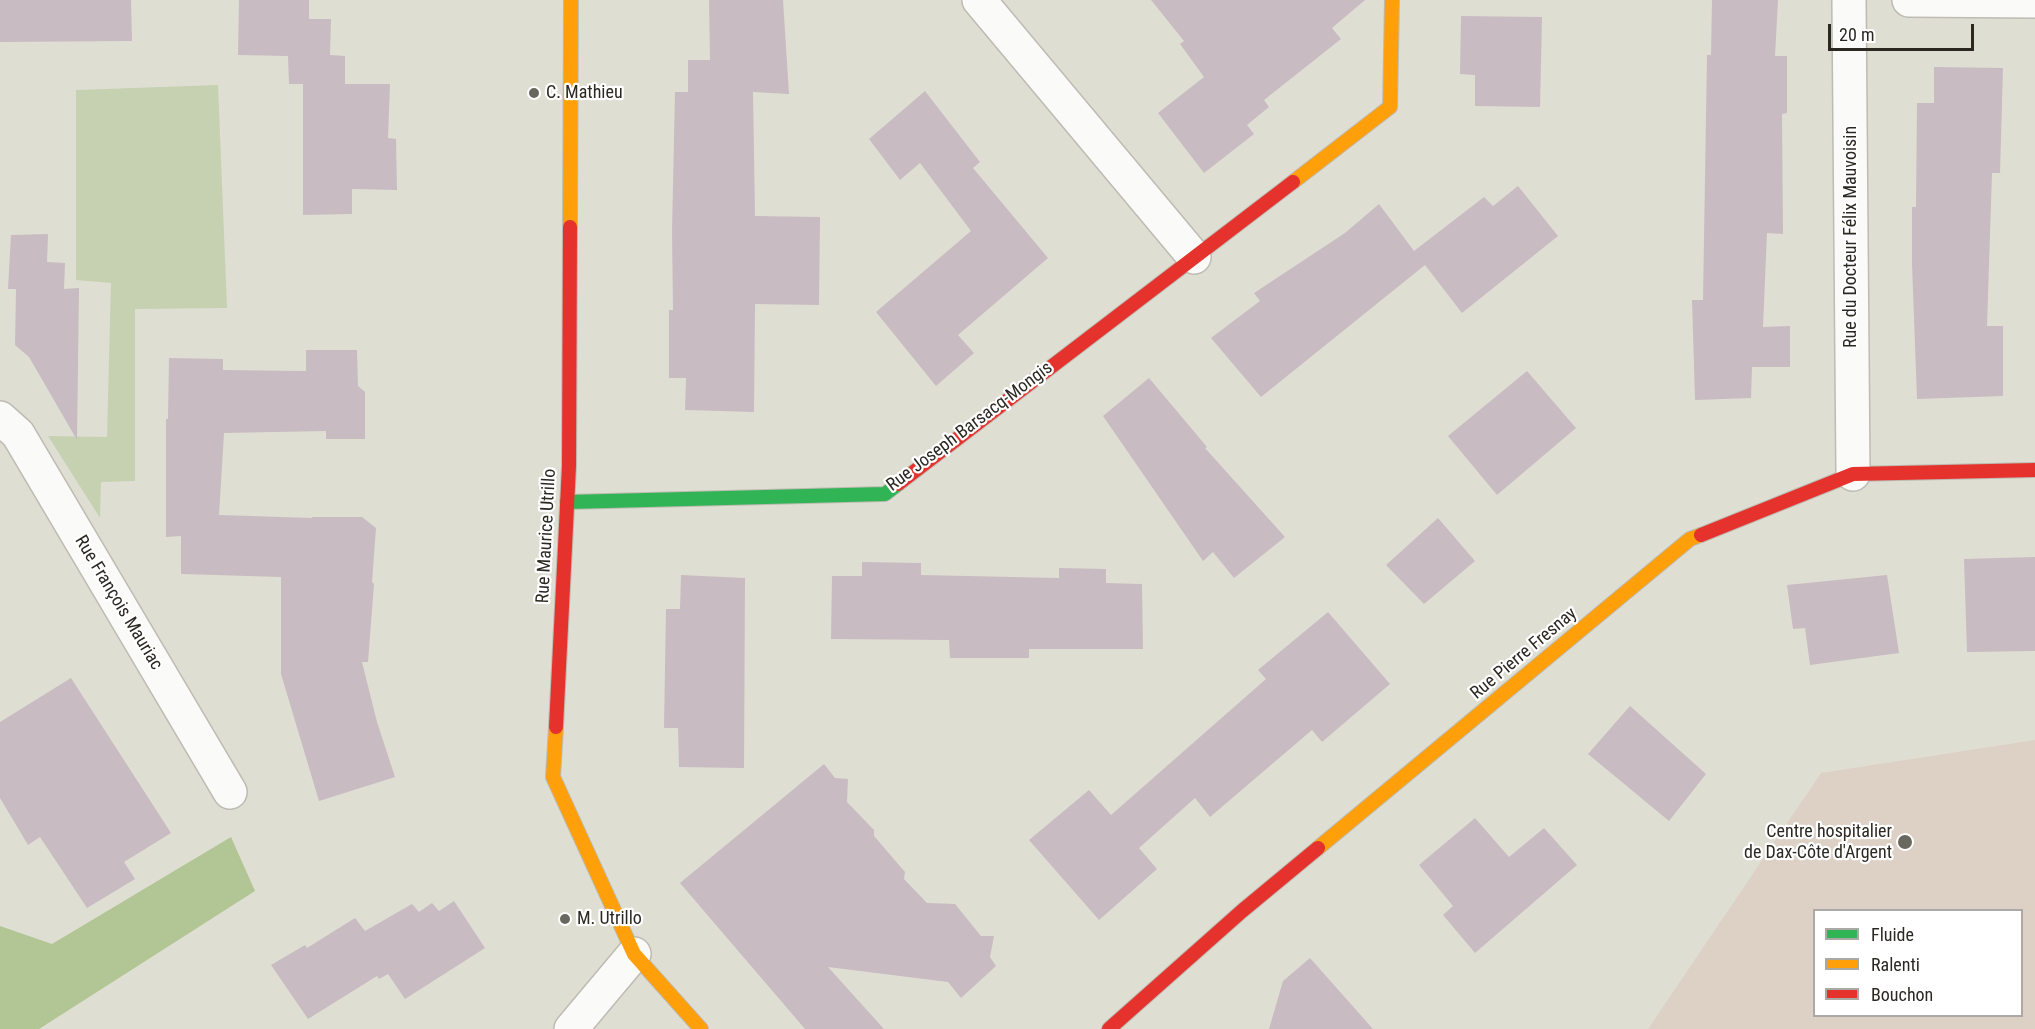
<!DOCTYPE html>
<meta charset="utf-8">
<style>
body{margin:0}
#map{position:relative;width:2035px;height:1029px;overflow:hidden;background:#dfded3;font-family:"Roboto Condensed",sans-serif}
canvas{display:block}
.legend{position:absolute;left:1813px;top:909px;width:210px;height:108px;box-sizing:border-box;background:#fff;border:2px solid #aaa9a6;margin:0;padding:8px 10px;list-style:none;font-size:18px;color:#2a2821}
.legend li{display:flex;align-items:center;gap:12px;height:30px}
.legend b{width:30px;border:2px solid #aaa9a6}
.scale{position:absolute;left:1828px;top:24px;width:146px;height:27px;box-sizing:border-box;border:3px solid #2a2821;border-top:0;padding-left:8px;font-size:18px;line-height:21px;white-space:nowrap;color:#2a2821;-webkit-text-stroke:4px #fff;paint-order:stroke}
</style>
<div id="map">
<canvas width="2035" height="1029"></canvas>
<ul class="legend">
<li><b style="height:8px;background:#30b455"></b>Fluide</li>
<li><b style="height:8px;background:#ff9f0a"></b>Ralenti</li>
<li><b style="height:8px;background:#e5322d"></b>Bouchon</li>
</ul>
<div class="scale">20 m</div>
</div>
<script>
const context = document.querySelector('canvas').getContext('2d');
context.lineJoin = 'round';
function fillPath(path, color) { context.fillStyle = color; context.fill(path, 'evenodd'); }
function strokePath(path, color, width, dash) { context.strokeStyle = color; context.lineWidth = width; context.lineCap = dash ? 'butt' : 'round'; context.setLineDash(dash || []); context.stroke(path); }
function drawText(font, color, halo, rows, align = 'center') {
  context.font = font + ' "Roboto Condensed",sans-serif'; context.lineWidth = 4.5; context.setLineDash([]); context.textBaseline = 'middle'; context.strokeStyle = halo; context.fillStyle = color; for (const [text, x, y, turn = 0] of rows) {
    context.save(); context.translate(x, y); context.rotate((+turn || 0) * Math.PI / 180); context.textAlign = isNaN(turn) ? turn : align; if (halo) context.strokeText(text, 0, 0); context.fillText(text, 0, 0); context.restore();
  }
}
const medical = new Path2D(`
 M 2035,740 L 2035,1029 L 1648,1029 L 1821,773 ZM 1814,910 L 2022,910 L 2022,1016 L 1814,1016 Z`);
const green = new Path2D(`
 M 218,85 L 227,308 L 135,309 L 135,481 L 101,482 L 100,518 L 48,436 L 107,437 L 111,283 L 76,280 L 76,90 Z`);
const forest = new Path2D(`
 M 231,837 L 255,891 L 39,1029 L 0,1029 L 0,926 L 52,944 Z`);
const building = new Path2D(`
 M 0,0 L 131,0 L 132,41 L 0,42 Z
 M 239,0 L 309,0 L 309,19 L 331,19 L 330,55 L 345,56 L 345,84 L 390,84 L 388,138 L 396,139 L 397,190 L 352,189 L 352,214 L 303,215 L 303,84 L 289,84 L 288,56 L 238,55 Z
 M 709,0 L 783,0 L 789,94 L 753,92 L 755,216 L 820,217 L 819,305 L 755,304 L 754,412 L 685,410 L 686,378 L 669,378 L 669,310 L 673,310 L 672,231 L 675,92 L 688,92 L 688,60 L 710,60 Z
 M 1151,0 L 1365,0 L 1332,28 L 1341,39 L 1264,100 L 1269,107 L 1247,125 L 1254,134 L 1204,173 L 1158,113 L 1204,77 L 1180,44 L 1184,41 Z
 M 1712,0 L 1778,0 L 1775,56 L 1787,56 L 1787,113 L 1782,114 L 1783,234 L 1767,233 L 1763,327 L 1790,326 L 1790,367 L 1752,367 L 1751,398 L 1695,400 L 1692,300 L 1703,300 L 1707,55 L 1711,55 Z
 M 1461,16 L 1542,17 L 1540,107 L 1475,106 L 1475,75 L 1460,74 Z
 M 1934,67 L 2003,68 L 2000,173 L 1992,173 L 1987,326 L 2003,326 L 2003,396 L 1917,399 L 1912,264 L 1912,207 L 1916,207 L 1917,103 L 1934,103 Z
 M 925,91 L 980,162 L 973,168 L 1048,258 L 958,335 L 974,353 L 936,386 L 876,312 L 971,231 L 920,163 L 900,180 L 869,139 Z
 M 1518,186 L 1558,236 L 1462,313 L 1425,265 L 1261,397 L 1211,338 L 1260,301 L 1254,293 L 1345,233 L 1379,204 L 1414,251 L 1484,197 L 1493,206 Z
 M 48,234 L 47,262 L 65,263 L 64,289 L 79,288 L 77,440 L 29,357 L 15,345 L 16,289 L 8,289 L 11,235 Z
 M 306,350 L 357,350 L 358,386 L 365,392 L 365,439 L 326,439 L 326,431 L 224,433 L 219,515 L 312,518 L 312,517 L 362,517 L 376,528 L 372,582 L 374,584 L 368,662 L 362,662 L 377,722 L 395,777 L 319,801 L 281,674 L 281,577 L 181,574 L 181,536 L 166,537 L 166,419 L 168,419 L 169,358 L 223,359 L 223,370 L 306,371 Z
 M 1527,371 L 1576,428 L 1497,495 L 1448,436 Z
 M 1149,378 L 1207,447 L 1205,448 L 1285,537 L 1234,578 L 1213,552 L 1203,561 L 1103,416 Z
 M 1438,518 L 1475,561 L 1424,604 L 1386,565 Z
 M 2035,557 L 2035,651 L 1967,652 L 1964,559 Z
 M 862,562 L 921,563 L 921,575 L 1059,578 L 1059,568 L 1106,569 L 1106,583 L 1142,584 L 1143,649 L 1029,649 L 1029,658 L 950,658 L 949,640 L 831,639 L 832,576 L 862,576 Z
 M 681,575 L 745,578 L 744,768 L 679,767 L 678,728 L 664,728 L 666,609 L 680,609 Z
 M 1887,575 L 1899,653 L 1810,665 L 1805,628 L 1793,629 L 1787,585 Z
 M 1328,612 L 1390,684 L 1322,742 L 1312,730 L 1210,817 L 1195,798 L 1139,848 L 1157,869 L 1099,920 L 1029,840 L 1089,790 L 1111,815 L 1266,679 L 1258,670 Z
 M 71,678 L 171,833 L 124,862 L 135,879 L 87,908 L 40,837 L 28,845 L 0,798 L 0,722 Z
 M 1630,706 L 1706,774 L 1669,821 L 1588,754 Z
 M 824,764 L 835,778 L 848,779 L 847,802 L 874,830 L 874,836 L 905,872 L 904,879 L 927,903 L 955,904 L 981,936 L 994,936 L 990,957 L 996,966 L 961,998 L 948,982 L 828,967 L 884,1029 L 805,1029 L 680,883 Z
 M 1475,818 L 1509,857 L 1544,828 L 1577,865 L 1475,953 L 1443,915 L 1453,906 L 1419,865 Z
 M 454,901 L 485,948 L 405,999 L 388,974 L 379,979 L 377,976 L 308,1019 L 271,965 L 305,945 L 307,948 L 355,918 L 365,931 L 412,904 L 419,912 L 432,903 L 439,911 Z
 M 1310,958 L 1373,1029 L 1269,1029 L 1283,981 Z`);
const street = new Path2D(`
 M 979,0 L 1194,257
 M 1849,0 L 1853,474
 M 1909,0 L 2035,1
 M 0,418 L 18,434 L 230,792
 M 571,1029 L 634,954`);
const fast = new Path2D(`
 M 567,502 L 885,494 L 898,484`);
const slow = new Path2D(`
 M 1293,182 L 1390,107 L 1392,0
 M 570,227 L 571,0
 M 556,727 L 553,777 L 634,954 L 701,1029
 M 1318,848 L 1690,539 L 1701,535`);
const jam = new Path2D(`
 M 898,484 L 1293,182
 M 1701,535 L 1853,474 L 2035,470
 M 556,727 L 569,466 L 570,227
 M 1109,1029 L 1242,911 L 1318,848`);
const markers = [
 [534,93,6,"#69685f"],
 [1905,842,8,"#69685f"],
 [565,919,6,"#69685f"]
];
const poiNames = [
 ["C. Mathieu",546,93],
 ["Centre hospitalier",1892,832,"right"],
 ["de Dax-Côte d'Argent",1892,853,"right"],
 ["M. Utrillo",577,919]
];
const streetNames = [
 ["Rue du Docteur Félix Mauvoisin",1851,237,-90],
 ["Rue Joseph Barsacq-Mongis",970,427,-37],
 ["Rue Maurice Utrillo",547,536,-87],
 ["Rue François Mauriac",118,603,59],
 ["Rue Pierre Fresnay",1524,654,-40]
];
fillPath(medical, '#ddd0c5');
fillPath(green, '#c5d1b1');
fillPath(forest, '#b2c594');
fillPath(building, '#c8bbc2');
strokePath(street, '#bdbbb2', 36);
strokePath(fast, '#bdbbb2', 16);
strokePath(slow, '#bdbbb2', 16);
strokePath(jam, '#bdbbb2', 16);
strokePath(street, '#fafaf8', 33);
strokePath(fast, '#30b455', 14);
strokePath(slow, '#ff9f0a', 14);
strokePath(jam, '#e5322d', 14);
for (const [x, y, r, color] of markers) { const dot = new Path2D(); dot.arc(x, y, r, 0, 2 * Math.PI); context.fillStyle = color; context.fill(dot); strokePath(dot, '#fff', 2); }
drawText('18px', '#2a2821', '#fff', poiNames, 'left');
drawText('18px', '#2a2821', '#fff', streetNames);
</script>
